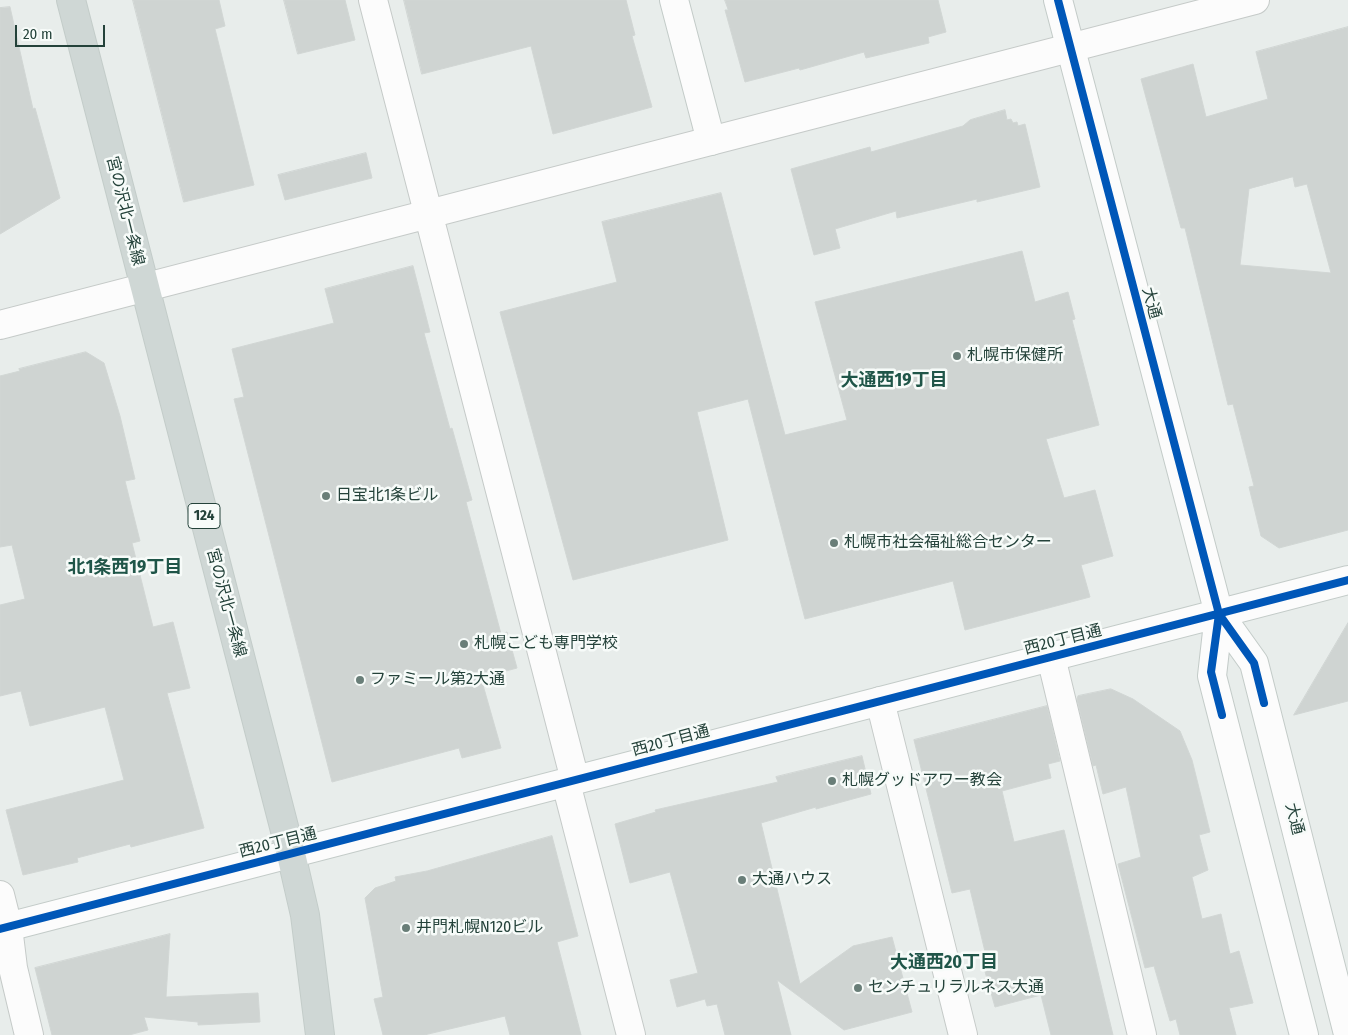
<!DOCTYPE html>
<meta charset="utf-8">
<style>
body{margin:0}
#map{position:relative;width:1348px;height:1035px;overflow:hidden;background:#e8edeb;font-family:"Fira Sans Condensed",sans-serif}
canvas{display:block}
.scale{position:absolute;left:15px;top:25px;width:90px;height:22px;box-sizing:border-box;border:2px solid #24423a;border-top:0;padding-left:6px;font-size:15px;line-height:18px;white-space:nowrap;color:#24423a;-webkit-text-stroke:4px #f7fbf9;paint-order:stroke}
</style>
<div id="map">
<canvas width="1348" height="1035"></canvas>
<div class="scale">20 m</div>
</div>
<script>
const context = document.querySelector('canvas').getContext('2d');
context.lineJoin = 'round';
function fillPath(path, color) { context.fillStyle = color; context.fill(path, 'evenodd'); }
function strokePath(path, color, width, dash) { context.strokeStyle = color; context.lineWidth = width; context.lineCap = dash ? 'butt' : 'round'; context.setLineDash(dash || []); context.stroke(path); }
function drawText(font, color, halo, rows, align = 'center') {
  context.font = font + ' "Fira Sans Condensed","Noto Sans JP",sans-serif'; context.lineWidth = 5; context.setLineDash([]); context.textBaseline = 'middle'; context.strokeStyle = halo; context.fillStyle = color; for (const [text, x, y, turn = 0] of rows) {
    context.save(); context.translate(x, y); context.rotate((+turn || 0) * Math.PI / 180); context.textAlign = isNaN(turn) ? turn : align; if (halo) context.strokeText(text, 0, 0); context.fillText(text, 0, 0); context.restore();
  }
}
const building = new Path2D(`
 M 133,0 L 219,0 L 225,26 L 215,29 L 254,185 L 184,202 Z
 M 284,0 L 345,0 L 355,40 L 298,54 Z
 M 404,0 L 626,0 L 635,35 L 632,36 L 652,107 L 553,134 L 531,46 L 422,74 Z
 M 725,0 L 938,0 L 946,32 L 928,37 L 929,43 L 866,58 L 864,52 L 800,70 L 799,68 L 745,82 L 725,10 L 728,10 Z
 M 10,7 L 33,109 L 35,108 L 60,198 L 0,234 L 0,8 Z
 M 1348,27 L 1348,530 L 1279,548 L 1261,536 L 1249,487 L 1254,486 L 1233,404 L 1228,405 L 1185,228 L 1181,228 L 1141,79 L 1193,64 L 1206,117 L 1268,99 L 1256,52 ZM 1293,177 L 1295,187 L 1307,184 L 1331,273 L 1240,265 L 1249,189 Z
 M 1005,110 L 1007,120 L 1011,119 L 1013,123 L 1017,122 L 1018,126 L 1025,124 L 1040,187 L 977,202 L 977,199 L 897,218 L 896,211 L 835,229 L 840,248 L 814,255 L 791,169 L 870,147 L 871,152 L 963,126 L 970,120 Z
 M 366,153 L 372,178 L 285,200 L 278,175 Z
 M 721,193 L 785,435 L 847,420 L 815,302 L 1022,251 L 1035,302 L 1068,292 L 1075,319 L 1072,320 L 1099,425 L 1046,439 L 1064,498 L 1095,490 L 1113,556 L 1081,565 L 1090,597 L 965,630 L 953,581 L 805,619 L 748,399 L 697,412 L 728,540 L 573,580 L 500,312 L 617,282 L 602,222 Z
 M 413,266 L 430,332 L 424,333 L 450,429 L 452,428 L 472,500 L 466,502 L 501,634 L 507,632 L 517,668 L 481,678 L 501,748 L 462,758 L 459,748 L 332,782 L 234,399 L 244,397 L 232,349 L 334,323 L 325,289 Z
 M 86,352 L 104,363 L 120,416 L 135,479 L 125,481 L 140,541 L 132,543 L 153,627 L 173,622 L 190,688 L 167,693 L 204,828 L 131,847 L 130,844 L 77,858 L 78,862 L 23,875 L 6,810 L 124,780 L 105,707 L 30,726 L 21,691 L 0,696 L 0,605 L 25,599 L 12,545 L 0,547 L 0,376 L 20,371 L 19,369 Z
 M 1348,623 L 1348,701 L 1294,715 Z
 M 1111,689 L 1133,699 L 1180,731 L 1192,760 L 1210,832 L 1199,835 L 1208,870 L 1192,877 L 1202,919 L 1221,914 L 1230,954 L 1239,951 L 1253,1003 L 1229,1008 L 1236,1035 L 1180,1035 L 1176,1019 L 1170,1021 L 1154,966 L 1145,968 L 1118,864 L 1141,857 L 1126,787 L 1103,794 L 1096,765 L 1093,766 L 1077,699 L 1078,696 Z
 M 1047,706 L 1060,761 L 1048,764 L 1051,778 L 1002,791 L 1014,842 L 1064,830 L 1113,1035 L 1051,1035 L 1041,995 L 995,1007 L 982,961 L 987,960 L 970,889 L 952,893 L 914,740 Z
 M 862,756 L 871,794 L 816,809 L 816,807 L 761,823 L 800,984 L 853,946 L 892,937 L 912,1012 L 844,1030 L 777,980 L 791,1035 L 725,1035 L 717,1004 L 707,1006 L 705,999 L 677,1007 L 670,980 L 698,973 L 670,872 L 630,883 L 615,824 L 656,812 L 655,810 L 778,782 L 776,777 Z
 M 552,836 L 578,936 L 557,942 L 581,1035 L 510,1035 L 505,1016 L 424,1035 L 383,1035 L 374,999 L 383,997 L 365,898 L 375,888 L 396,881 L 395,877 L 427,871 Z
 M 170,934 L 166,997 L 258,993 L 260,1022 L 198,1025 L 198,1022 L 144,1017 L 148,1030 L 129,1035 L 52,1035 L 35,968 Z`);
const street = new Path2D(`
 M 373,0 L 575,780
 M 0,325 L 1255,0
 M 1051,657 L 1142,1035
 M 880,701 L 963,1035
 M 566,783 L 631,1035
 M 0,895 L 8,927 L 13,968 L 29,1035`);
const secondary = new Path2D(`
 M 674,0 L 711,141
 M 1058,0 L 1219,614 L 1254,663 L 1348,1034
 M 1219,614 L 1212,676 L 1304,1035
 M 0,929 L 1348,580`);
const primary = new Path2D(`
 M 71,0 L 291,854 L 305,915 L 320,1035`);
const cycleway = new Path2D(`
 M 1058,0 L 1219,614 L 1254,663 L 1264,703
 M 1219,614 L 1211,672 L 1222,715
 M 0,929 L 1348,580`);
const markers = [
 [957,356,5,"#697e78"],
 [326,496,5,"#697e78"],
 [834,543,5,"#697e78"],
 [464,644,5,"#697e78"],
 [360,680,5,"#697e78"],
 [832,781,5,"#697e78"],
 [742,880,5,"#697e78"],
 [406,928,5,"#697e78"],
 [858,988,5,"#697e78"]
];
const shields = [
 [204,516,32]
];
const shieldNames = [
 ["124",204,516]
];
const streetNames = [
 ["宮の沢北一条線",125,211,76],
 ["大通",1151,303,75],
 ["宮の沢北一条線",226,603,75],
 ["西20丁目通",1063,640,-14],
 ["西20丁目通",671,741,-15],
 ["大通",1294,819,76],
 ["西20丁目通",278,843,-14]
];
const poiNames = [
 ["札幌市保健所",967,356],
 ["日宝北1条ビル",336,496],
 ["札幌市社会福祉総合センター",844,543],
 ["札幌こども専門学校",474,644],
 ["ファミール第2大通",370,680],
 ["札幌グッドアワー教会",842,781],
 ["大通ハウス",752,880],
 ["井門札幌N120ビル",416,928],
 ["センチュリラルネス大通",868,988]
];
const neighbourhoodNames = [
 ["大通西19丁目",894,381],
 ["北1条西19丁目",125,568],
 ["大通西20丁目",944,963]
];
fillPath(building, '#cfd4d2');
strokePath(building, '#d1d6d4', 1);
strokePath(street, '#c5cac8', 30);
strokePath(secondary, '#c3cbc8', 30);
strokePath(primary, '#c3ccc9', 30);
strokePath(street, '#fcfcfc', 28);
strokePath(secondary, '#fcfcfc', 28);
strokePath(primary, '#cfd7d5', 28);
strokePath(cycleway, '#0057b8', 8);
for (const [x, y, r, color] of markers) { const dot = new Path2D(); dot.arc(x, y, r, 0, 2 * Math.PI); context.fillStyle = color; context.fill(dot); strokePath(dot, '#f7fbf9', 2); }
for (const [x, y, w] of shields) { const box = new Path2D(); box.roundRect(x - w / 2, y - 12.5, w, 25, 4); context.fillStyle = '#f7fbf9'; context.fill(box); strokePath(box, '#24423a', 1); }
drawText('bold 15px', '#24423a', null, shieldNames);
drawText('16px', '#24423a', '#f7fbf9', streetNames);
drawText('16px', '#24423a', '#f7fbf9', poiNames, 'left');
drawText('bold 18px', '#1f5548', '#f7fbf9', neighbourhoodNames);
</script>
